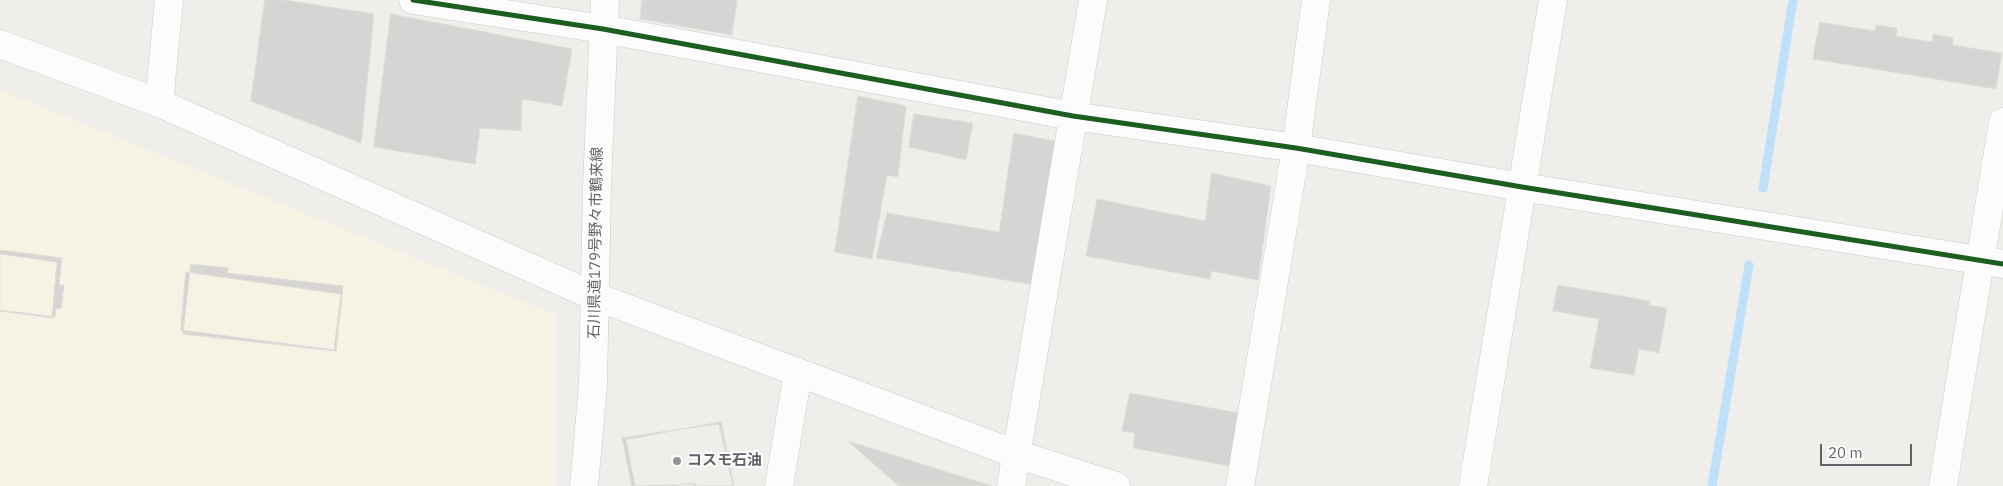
<!DOCTYPE html>
<meta charset="utf-8">
<style>
body{margin:0}
#map{position:relative;width:2003px;height:486px;overflow:hidden;background:#efeeea;font-family:"IBM Plex Sans",sans-serif}
canvas{display:block}
.scale{position:absolute;left:1820px;top:444px;width:92px;height:22px;box-sizing:border-box;border:2px solid #5f6368;border-top:0;padding-left:6px;font-size:15px;line-height:18px;white-space:nowrap;color:#5f6368;-webkit-text-stroke:4px #fff;paint-order:stroke}
</style>
<div id="map">
<canvas width="2003" height="486"></canvas>
<div class="scale">20 m</div>
</div>
<script>
const context = document.querySelector('canvas').getContext('2d');
context.lineJoin = 'round';
function fillPath(path, color) { context.fillStyle = color; context.fill(path, 'evenodd'); }
function strokePath(path, color, width, dash) { context.strokeStyle = color; context.lineWidth = width; context.lineCap = dash ? 'butt' : 'round'; context.setLineDash(dash || []); context.stroke(path); }
function drawText(font, color, halo, rows, align = 'center') {
  context.font = font + ' "IBM Plex Sans","Noto Sans JP",sans-serif'; context.lineWidth = 4; context.setLineDash([]); context.textBaseline = 'middle'; context.strokeStyle = halo; context.fillStyle = color; for (const [text, x, y, turn = 0] of rows) {
    context.save(); context.translate(x, y); context.rotate((+turn || 0) * Math.PI / 180); context.textAlign = isNaN(turn) ? turn : align; if (halo) context.strokeText(text, 0, 0); context.fillText(text, 0, 0); context.restore();
  }
}
const commercial = new Path2D(`
 M 0,90 L 556,315 L 555,486 L 0,486 Z`);
const stream = new Path2D(`
 M 1763,188 L 1793,0
 M 1712,486 L 1749,265`);
const building = new Path2D(`
 M 265,0 L 284,0 L 374,14 L 361,143 L 251,101 Z
 M 642,0 L 737,0 L 732,35 L 640,19 Z
 M 391,14 L 572,49 L 562,106 L 522,99 L 521,131 L 480,128 L 475,164 L 374,147 Z
 M 1820,22 L 1875,31 L 1876,25 L 1897,28 L 1896,36 L 1932,42 L 1933,34 L 1953,38 L 1952,45 L 2002,53 L 1996,89 L 1813,59 Z
 M 858,96 L 906,106 L 898,177 L 887,175 L 872,259 L 835,252 Z
 M 914,114 L 973,123 L 966,160 L 909,147 Z
 M 1014,133 L 1059,142 L 1035,285 L 876,258 L 887,213 L 999,232 Z
 M 1212,173 L 1271,186 L 1258,280 L 1211,271 L 1210,279 L 1086,256 L 1097,199 L 1205,221 Z
 M 0,250 L 62,258 L 59,285 L 64,285 L 61,309 L 56,308 L 55,317 L 0,310 Z
 M 0,254 L 57,262 L 52,318 L 0,311 Z
 M 191,264 L 228,268 L 227,273 L 343,286 L 336,351 L 183,334 Z
 M 186,272 L 341,294 L 334,350 L 181,330 Z
 M 1558,285 L 1650,301 L 1649,305 L 1667,308 L 1659,353 L 1639,349 L 1634,375 L 1590,368 L 1599,319 L 1553,311 Z
 M 1130,393 L 1238,413 L 1230,466 L 1133,448 L 1135,433 L 1122,431 Z
 M 721,422 L 734,486 L 696,486 L 696,484 L 635,486 L 626,440 Z
 M 719,424 L 733,486 L 694,486 L 693,483 L 668,486 L 632,486 L 622,438 Z
 M 848,441 L 992,486 L 899,486 Z`);
const street = new Path2D(`
 M 413,0 L 603,29 L 1073,116 L 1296,148 L 1522,187 L 2003,264
 M 159,103 L 169,0
 M 779,486 L 798,372
 M 1011,486 L 1093,0
 M 1240,486 L 1296,148 L 1316,0
 M 1473,486 L 1553,0
 M 1943,486 L 2003,122`);
const secondary = new Path2D(`
 M 0,44 L 159,103 L 594,296 L 1016,454 L 1116,486
 M 584,486 L 593,385 L 597,186 L 605,0`);
const cycleway = new Path2D(`
 M 413,0 L 603,29 L 1073,116 L 1296,148 L 1522,187 L 2003,264`);
const markers = [
 [677,461,5,"#919496"]
];
const streetNames = [
 ["石川県道179号野々市鶴来線",596,243,-89]
];
const poiNames = [
 ["コスモ石油",687,461]
];
fillPath(commercial, '#f7f3e4');
strokePath(stream, '#bfe0f9', 9);
fillPath(building, '#d6d5d3');
strokePath(building, '#deddd9', 1);
strokePath(street, '#cbcccc', 29);
strokePath(secondary, '#cacacb', 29);
strokePath(street, '#fdfcfc', 28);
strokePath(secondary, '#fdfcfc', 28);
strokePath(cycleway, '#1b5e20', 5);
for (const [x, y, r, color] of markers) { const dot = new Path2D(); dot.arc(x, y, r, 0, 2 * Math.PI); context.fillStyle = color; context.fill(dot); strokePath(dot, '#fff', 2); }
drawText('15px', '#5f6368', '#fff', streetNames);
drawText('bold 15px', '#5f6368', '#fff', poiNames, 'left');
</script>
